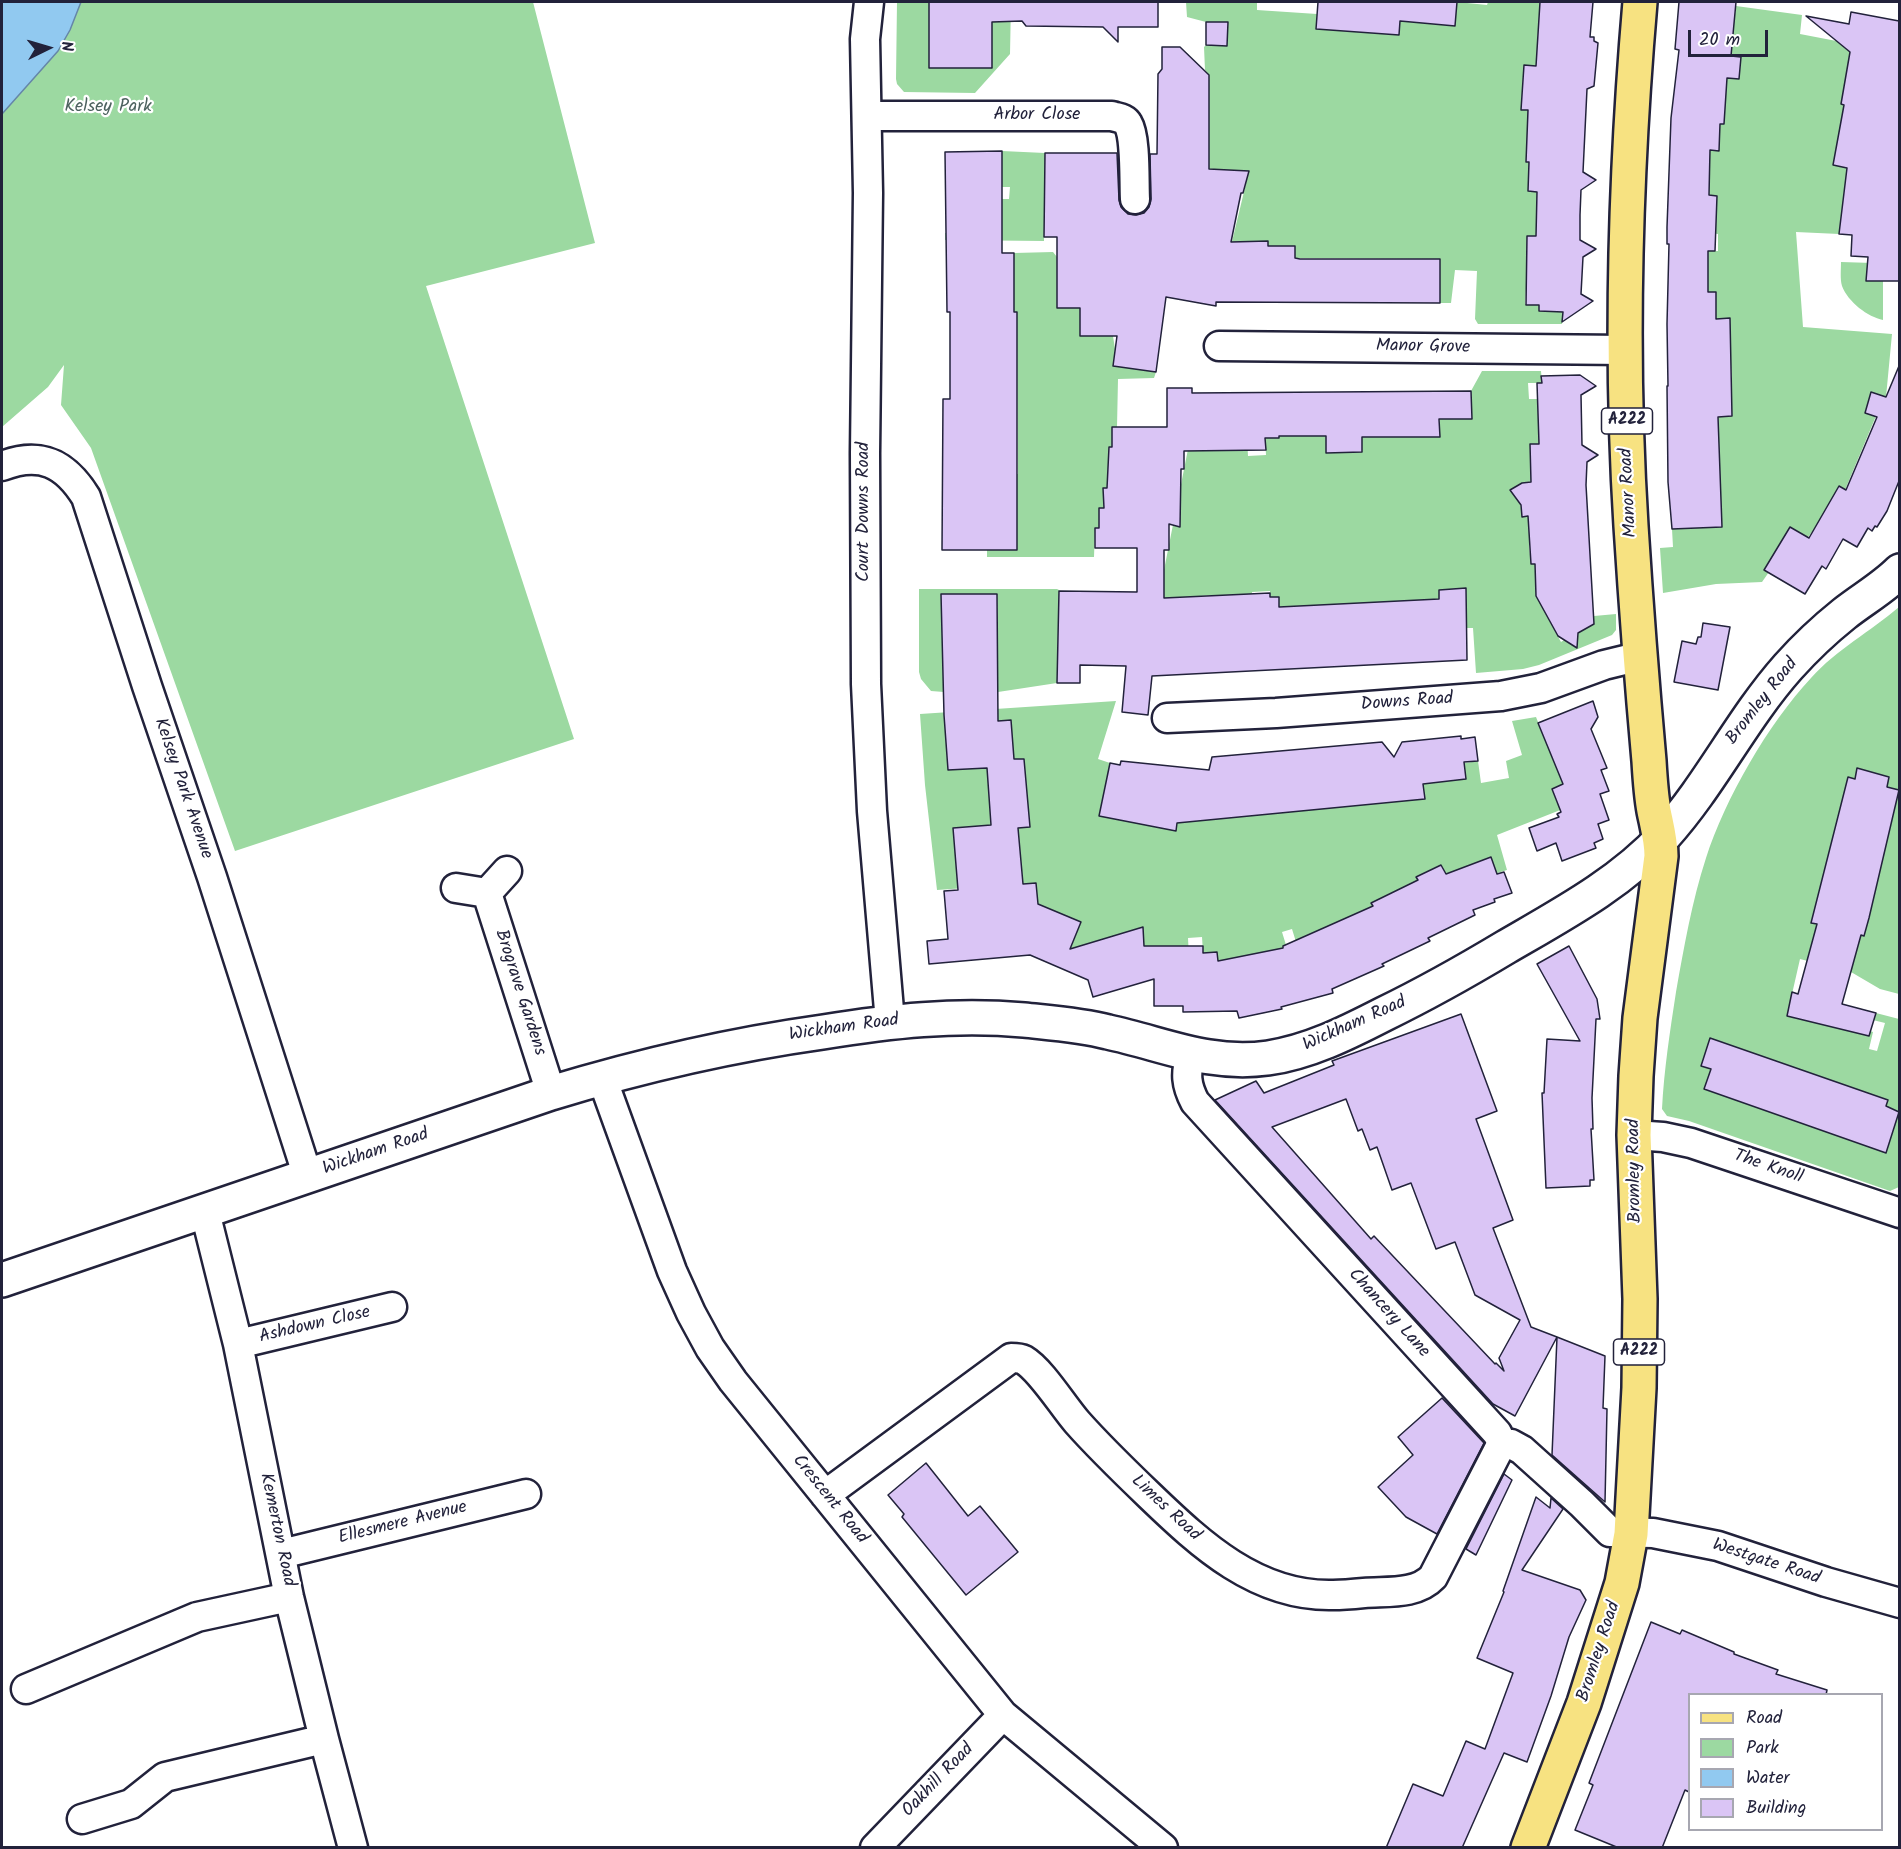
<!DOCTYPE html>
<style>
body{margin:0}
#map{position:relative;width:1901px;height:1849px;overflow:hidden;background:#fff;font-family:Kalam,sans-serif}
canvas{display:block}
.frame{position:absolute;inset:0;border:3px solid #22223b;pointer-events:none}
.legend{position:absolute;left:1688px;top:1693px;width:195px;height:138px;box-sizing:border-box;background:#fff;border:2px solid #a7a7b1;margin:0;padding:8px 10px;list-style:none;font-size:18px;color:#22223b}
.legend li{display:flex;align-items:center;gap:12px;height:30px}
.legend b{width:30px;border:2px solid #a7a7b1}
.north{position:absolute;left:18px;top:18px;width:60px;height:60px;-webkit-text-stroke:4px #fff;paint-order:stroke;rotate:85deg;font-size:16px;font-weight:700;line-height:24px;text-align:center;color:#22223b}
.north::after{content:'';display:block;margin:auto;width:21px;height:27px;background:#22223b;clip-path:polygon(50% 0,100% 100%,50% 72%,0 100%)}
.scale{position:absolute;left:1688px;top:30px;width:80px;height:27px;box-sizing:border-box;border:3px solid #22223b;border-top:0;padding-left:8px;font-size:18px;line-height:21px;white-space:nowrap;color:#22223b;-webkit-text-stroke:4px #fff;paint-order:stroke}
</style>
<div id="map">
<canvas width="1901" height="1849"></canvas>
<div class="frame"></div>
<ul class="legend">
<li><b style="height:8px;background:#f7e281"></b>Road</li>
<li><b style="height:16px;background:#9cd9a1"></b>Park</li>
<li><b style="height:16px;background:#91c9f0"></b>Water</li>
<li><b style="height:16px;background:#dac5f5"></b>Building</li>
</ul>
<div class="north">N</div>
<div class="scale">20 m</div>
</div>
<script>
const context = document.querySelector('canvas').getContext('2d');
context.lineJoin = 'round';
function fillPath(path, color) { context.fillStyle = color; context.fill(path, 'evenodd'); }
function strokePath(path, color, width, dash) { context.strokeStyle = color; context.lineWidth = width; context.lineCap = dash ? 'butt' : 'round'; context.setLineDash(dash || []); context.stroke(path); }
function drawText(font, color, halo, rows, align = 'center') {
  context.font = font + ' Kalam,sans-serif'; context.lineWidth = 4.5; context.setLineDash([]); context.textBaseline = 'middle'; context.strokeStyle = halo; context.fillStyle = color; for (const [text, x, y, turn = 0] of rows) {
    context.save(); context.translate(x, y); context.rotate((+turn || 0) * Math.PI / 180); context.textAlign = isNaN(turn) ? turn : align; if (halo) context.strokeText(text, 0, 0); context.fillText(text, 0, 0); context.restore();
  }
}
const green = new Path2D(`
 M 2,2 L 533,2 L 595,243 L 426,286 L 574,739 L 235,851 L 91,448 L 61,405 L 64,365 L 48,387 L 2,427 Z
 M 897,2 L 1011,2 L 1010,54 L 975,93 L 904,92 L 897,84 L 896,79 Z
 M 1186,2 L 1257,2 L 1257,10 L 1317,14 L 1316,29 L 1398,35 L 1400,21 L 1455,26 L 1457,2 L 1487,5 L 1488,2 L 1540,2 L 1540,9 L 1547,32 L 1538,31 L 1537,47 L 1550,67 L 1524,65 L 1521,109 L 1546,111 L 1527,138 L 1526,162 L 1542,162 L 1528,175 L 1528,191 L 1537,192 L 1536,236 L 1527,236 L 1535,288 L 1526,288 L 1525,304 L 1539,305 L 1539,311 L 1563,312 L 1562,324 L 1478,324 L 1475,319 L 1477,271 L 1455,270 L 1451,303 L 1440,303 L 1440,259 L 1295,258 L 1295,246 L 1268,246 L 1268,241 L 1237,242 L 1223,279 L 1249,171 L 1208,170 L 1209,127 L 1204,122 L 1209,75 L 1205,70 L 1204,47 L 1206,45 L 1227,45 L 1228,22 L 1206,22 L 1187,17 Z
 M 1736,6 L 1802,15 L 1800,34 L 1852,44 L 1841,104 L 1844,105 L 1841,123 L 1847,168 L 1839,234 L 1796,232 L 1803,327 L 1892,334 L 1886,397 L 1871,393 L 1865,412 L 1876,416 L 1845,490 L 1808,537 L 1790,527 L 1765,569 L 1769,572 L 1762,582 L 1716,584 L 1663,593 L 1660,548 L 1673,547 L 1672,529 L 1721,527 L 1705,417 L 1732,416 L 1731,386 L 1703,378 L 1732,378 L 1731,366 L 1729,366 L 1730,319 L 1703,319 L 1716,307 L 1716,292 L 1707,292 L 1708,251 L 1718,251 L 1718,234 L 1704,233 L 1717,211 L 1717,196 L 1708,195 L 1710,150 L 1719,150 L 1715,77 L 1739,79 L 1740,66 L 1732,56 L 1726,55 L 1734,23 Z
 M 1002,151 L 1045,153 L 1044,241 L 945,240 L 945,233 L 1001,233 L 1001,199 L 1009,199 L 1010,187 L 1002,187 Z
 M 1053,252 L 1057,257 L 1081,308 L 1080,336 L 1113,336 L 1115,349 L 1113,366 L 1156,372 L 1154,378 L 1118,379 L 1117,427 L 1112,427 L 1112,447 L 1109,448 L 1107,488 L 1103,488 L 1104,508 L 1099,508 L 1099,528 L 1095,528 L 1094,557 L 987,557 L 987,550 L 1017,550 L 1017,496 L 942,496 L 943,473 L 1018,474 L 1017,313 L 1014,312 L 1014,253 Z
 M 1841,262 L 1873,263 L 1883,281 L 1883,320 C 1868,317 1848,302 1842,286 C 1840,279 1841,270 1841,262 Z
 M 1482,371 L 1541,371 L 1542,383 L 1528,383 L 1529,399 L 1538,399 L 1539,444 L 1530,444 L 1561,480 L 1525,482 L 1515,487 L 1513,495 L 1520,500 L 1522,517 L 1554,514 L 1529,545 L 1531,564 L 1561,562 L 1562,573 L 1535,575 C 1537,601 1549,619 1561,642 L 1564,640 L 1568,642 L 1578,633 L 1594,624 L 1594,616 L 1616,614 L 1616,630 L 1612,635 L 1539,665 L 1523,669 L 1476,673 L 1473,628 L 1467,628 L 1465,588 L 1439,590 L 1439,600 L 1279,607 L 1279,597 L 1270,597 L 1270,591 L 1252,592 L 1253,609 L 1219,610 L 1218,595 L 1199,596 L 1146,614 L 1159,590 L 1164,570 L 1194,419 L 1247,438 L 1248,456 L 1266,455 L 1265,438 L 1278,411 L 1326,436 L 1326,453 L 1362,452 L 1362,422 L 1440,437 L 1439,392 L 1447,392 L 1448,419 L 1472,419 L 1471,391 Z
 M 919,589 L 1057,589 L 1059,590 L 1057,683 L 998,692 L 998,656 L 991,632 L 998,631 L 997,594 L 942,594 L 944,692 L 931,691 L 921,679 L 919,672 Z
 M 1899,607 L 1899,994 L 1880,989 L 1851,972 L 1800,959 L 1787,1016 L 1869,1036 L 1870,1031 L 1873,1032 L 1869,1049 L 1877,1051 L 1885,1023 L 1873,1020 L 1876,1013 L 1899,1019 L 1899,1187 L 1890,1191 L 1689,1121 L 1667,1116 L 1662,1109 C 1664,1070 1670,1031 1676,992 C 1684,947 1692,901 1706,858 C 1725,799 1768,724 1811,678 C 1837,649 1870,632 1899,607 Z
 M 1116,701 L 1098,759 L 1110,763 L 1099,815 L 1212,819 L 1424,799 L 1422,770 L 1478,761 L 1481,783 L 1509,778 L 1506,761 L 1522,755 L 1512,721 L 1536,717 L 1563,784 L 1552,789 L 1557,803 L 1578,803 L 1497,835 L 1507,870 L 1452,887 L 1441,865 L 1417,877 L 1427,899 L 1372,903 L 1382,925 L 1362,937 L 1353,915 L 1296,942 L 1292,929 L 1282,932 L 1286,945 L 1283,946 L 1289,969 L 1218,976 L 1217,952 L 1203,953 L 1202,937 L 1188,938 L 1190,977 L 1069,953 L 1081,922 L 1038,905 L 1036,883 L 937,890 L 925,785 L 920,714 Z`);
const water = new Path2D(`
 M 2,2 L 81,2 L 70,30 L 58,51 L 2,114 Z`);
const building = new Path2D(`
 M 929,2 L 1158,2 L 1158,27 L 1118,27 L 1118,42 L 1103,27 L 1026,26 L 1022,21 L 992,22 L 992,68 L 929,68 Z
 M 1318,2 L 1457,2 L 1455,26 L 1400,21 L 1399,35 L 1316,29 Z
 M 1540,2 L 1593,2 L 1590,37 L 1594,37 L 1594,41 L 1598,43 L 1594,86 L 1587,89 L 1583,172 L 1596,180 L 1581,190 L 1580,215 L 1580,240 L 1596,249 L 1583,257 L 1581,294 L 1593,301 L 1562,322 L 1563,312 L 1539,311 L 1539,305 L 1526,305 L 1527,236 L 1536,236 L 1537,192 L 1528,191 L 1529,162 L 1526,162 L 1528,110 L 1521,110 L 1524,65 L 1536,66 Z
 M 1679,2 L 1736,2 L 1731,56 L 1741,57 L 1739,79 L 1727,78 L 1724,124 L 1720,124 L 1719,151 L 1710,150 L 1709,195 L 1717,196 L 1715,251 L 1708,251 L 1708,292 L 1716,292 L 1716,319 L 1730,318 L 1732,416 L 1718,417 L 1722,527 L 1672,529 L 1668,482 L 1667,386 L 1668,386 L 1667,324 L 1669,244 L 1667,244 L 1667,227 L 1671,118 L 1679,50 L 1675,49 Z
 M 1851,12 L 1899,21 L 1899,281 L 1866,281 L 1868,257 L 1851,256 L 1852,235 L 1839,234 L 1847,168 L 1833,165 L 1844,105 L 1841,104 L 1850,52 L 1806,16 L 1849,24 Z
 M 1206,22 L 1228,22 L 1227,46 L 1206,45 Z
 M 1162,47 L 1180,47 L 1209,75 L 1209,169 L 1249,171 L 1243,193 L 1241,193 L 1231,242 L 1268,241 L 1268,246 L 1295,246 L 1295,258 L 1300,259 L 1440,259 L 1440,303 L 1216,302 L 1216,306 L 1166,297 L 1156,372 L 1113,366 L 1117,336 L 1080,336 L 1080,308 L 1057,308 L 1057,237 L 1044,237 L 1045,153 L 1117,153 L 1119,200 L 1121,207 L 1128,214 L 1136,215 L 1144,213 L 1149,207 L 1151,199 L 1150,154 L 1157,154 L 1158,74 L 1162,69 Z
 M 1002,151 L 1002,253 L 1014,253 L 1014,312 L 1017,312 L 1017,550 L 942,550 L 943,399 L 950,399 L 950,312 L 947,312 L 945,152 Z
 M 1899,366 L 1899,481 L 1887,511 L 1877,527 L 1875,526 L 1872,531 L 1868,528 L 1857,547 L 1843,539 L 1826,569 L 1822,566 L 1805,594 L 1764,570 L 1790,527 L 1809,538 L 1839,486 L 1846,490 L 1877,417 L 1865,413 L 1871,392 L 1886,397 Z
 M 1580,375 L 1596,386 L 1581,395 L 1582,445 L 1598,455 L 1587,462 L 1586,485 L 1594,624 L 1578,633 L 1577,648 L 1558,636 L 1536,596 L 1535,564 L 1531,564 L 1528,516 L 1522,517 L 1521,505 L 1510,490 L 1522,483 L 1531,482 L 1530,444 L 1539,444 L 1537,383 L 1542,383 L 1541,376 Z
 M 1167,388 L 1192,388 L 1192,393 L 1471,391 L 1472,419 L 1439,419 L 1440,437 L 1362,437 L 1362,452 L 1326,453 L 1326,436 L 1279,436 L 1279,438 L 1265,438 L 1266,450 L 1184,451 L 1184,469 L 1181,469 L 1180,527 L 1169,524 L 1169,550 L 1164,550 L 1164,598 L 1270,593 L 1270,597 L 1279,597 L 1279,607 L 1439,599 L 1439,590 L 1466,588 L 1467,660 L 1152,676 L 1148,715 L 1122,712 L 1126,666 L 1080,665 L 1080,683 L 1057,683 L 1059,591 L 1137,592 L 1137,548 L 1095,548 L 1095,528 L 1099,528 L 1099,508 L 1104,508 L 1103,488 L 1107,488 L 1109,447 L 1112,447 L 1112,427 L 1167,427 Z
 M 941,594 L 997,594 L 998,721 L 1011,720 L 1014,759 L 1024,759 L 1030,827 L 1018,828 L 1023,884 L 1036,883 L 1038,904 L 1081,922 L 1070,949 L 1143,927 L 1144,946 L 1203,946 L 1203,953 L 1217,952 L 1218,961 L 1283,948 L 1283,946 L 1373,906 L 1371,903 L 1418,880 L 1416,877 L 1441,865 L 1446,874 L 1491,857 L 1497,874 L 1504,872 L 1512,893 L 1494,899 L 1495,902 L 1473,910 L 1475,915 L 1428,938 L 1430,941 L 1382,964 L 1384,966 L 1332,989 L 1333,993 L 1281,1007 L 1282,1009 L 1239,1018 L 1237,1011 L 1183,1012 L 1183,1006 L 1154,1006 L 1154,979 L 1093,997 L 1088,980 L 1030,955 L 929,964 L 927,941 L 948,939 L 944,891 L 958,890 L 953,828 L 991,825 L 987,768 L 948,770 L 944,715 Z
 M 1703,623 L 1730,627 L 1718,690 L 1674,682 L 1682,641 L 1696,644 L 1698,637 L 1701,637 Z
 M 1593,701 L 1598,717 L 1591,729 L 1607,768 L 1601,770 L 1609,791 L 1600,794 L 1609,820 L 1598,824 L 1603,839 L 1594,843 L 1596,848 L 1562,861 L 1556,843 L 1537,851 L 1529,828 L 1559,817 L 1557,814 L 1561,812 L 1552,789 L 1563,784 L 1538,723 Z
 M 1461,736 L 1461,739 L 1475,737 L 1478,761 L 1464,762 L 1466,779 L 1423,784 L 1425,799 L 1177,823 L 1176,831 L 1099,816 L 1110,763 L 1120,765 L 1121,761 L 1209,770 L 1212,757 L 1382,742 L 1394,757 L 1402,742 Z
 M 1857,768 L 1889,777 L 1887,787 L 1899,790 L 1869,918 L 1864,936 L 1861,935 L 1842,1004 L 1876,1013 L 1869,1036 L 1787,1016 L 1792,992 L 1798,994 L 1817,924 L 1811,923 L 1848,777 L 1855,779 Z
 M 1569,946 L 1597,999 L 1600,1019 L 1596,1019 L 1592,1098 L 1593,1129 L 1591,1129 L 1594,1180 L 1590,1180 L 1590,1186 L 1546,1188 L 1542,1093 L 1544,1093 L 1547,1039 L 1580,1041 L 1537,964 Z
 M 1461,1014 L 1497,1111 L 1476,1119 L 1513,1220 L 1493,1228 L 1531,1327 L 1557,1337 L 1515,1416 L 1493,1404 L 1215,1100 L 1256,1081 L 1264,1093 L 1334,1065 L 1332,1061 ZM 1346,1099 L 1358,1131 L 1362,1129 L 1370,1150 L 1377,1147 L 1392,1190 L 1411,1183 L 1436,1249 L 1455,1242 L 1475,1295 L 1520,1320 L 1499,1358 L 1504,1371 L 1496,1363 L 1495,1364 L 1374,1236 L 1371,1239 L 1272,1127 Z
 M 1710,1038 L 1888,1100 L 1886,1106 L 1899,1112 L 1886,1153 L 1704,1089 L 1711,1069 L 1701,1066 Z
 M 1557,1337 L 1605,1356 L 1603,1408 L 1607,1409 L 1605,1502 L 1552,1455 Z
 M 1442,1398 L 1484,1443 L 1437,1534 L 1406,1517 L 1378,1487 L 1413,1455 L 1398,1437 Z
 M 926,1463 L 968,1516 L 980,1506 L 1018,1552 L 966,1595 L 902,1517 L 904,1514 L 888,1495 Z
 M 1504,1474 L 1512,1480 L 1476,1555 L 1466,1549 Z
 M 1536,1497 L 1550,1508 L 1551,1498 L 1563,1509 L 1522,1570 L 1580,1590 L 1586,1600 L 1569,1637 L 1551,1696 L 1527,1762 L 1504,1753 L 1462,1848 L 1386,1848 L 1413,1784 L 1443,1796 L 1466,1741 L 1485,1749 L 1513,1673 L 1477,1658 L 1504,1592 L 1503,1591 Z
 M 1651,1622 L 1680,1634 L 1682,1630 L 1734,1652 L 1734,1654 L 1778,1670 L 1776,1674 L 1827,1690 L 1826,1695 L 1689,1695 L 1689,1792 L 1685,1790 L 1662,1848 L 1619,1848 L 1575,1830 L 1593,1785 L 1589,1783 Z`);
const minor = new Path2D(`
 M 869,2 L 865,39 L 868,193 L 865,453 L 866,684 L 872,811 L 890,1022
 M 867,116 L 1112,116 C 1118,118 1125,118 1128,124 C 1136,137 1134,183 1135,199
 M 1219,346 L 1626,350
 M 2,466 C 40,451 65,463 86,497 L 147,686 L 212,877 L 308,1177
 M 1167,718 L 1276,713 L 1501,696 L 1541,688 L 1604,665 L 1641,656
 M 456,888 L 487,893 L 507,871
 M 487,893 L 551,1093
 M 1191,1055 C 1185,1073 1186,1085 1195,1102 L 1497,1433 L 1502,1443
 M 602,1078 L 672,1271 L 691,1313 L 710,1348 L 733,1381 L 1003,1715 L 1163,1848
 M 1634,1135 L 1663,1137 L 1691,1143 L 1900,1213
 M 205,1212 L 238,1344 L 289,1597 L 324,1739 L 353,1848
 M 238,1344 L 392,1307
 M 1502,1443 L 1511,1444 L 1522,1450 L 1582,1504 L 1610,1532 L 1653,1533 L 1718,1546 L 1826,1582 L 1900,1603
 M 825,1495 L 1011,1358 C 1015,1358 1020,1358 1024,1360 C 1041,1370 1063,1406 1077,1422 C 1100,1448 1125,1472 1150,1496 C 1201,1545 1257,1597 1333,1595 C 1343,1595 1354,1594 1364,1593 C 1387,1591 1416,1595 1433,1577 L 1502,1443
 M 281,1554 L 526,1494
 M 26,1689 L 197,1617 L 289,1597
 M 82,1819 L 131,1804 L 165,1777 L 324,1739
 M 875,1848 L 1003,1715`);
const secondary = new Path2D(`
 M 2,1280 L 551,1093 C 640,1066 730,1045 823,1032 C 891,1021 954,1014 1024,1020 C 1052,1023 1081,1025 1108,1032 C 1164,1044 1208,1066 1268,1058 C 1309,1052 1347,1033 1384,1014 C 1425,994 1466,971 1506,947 C 1561,915 1621,883 1664,836 C 1711,784 1741,720 1788,667 C 1805,648 1824,630 1844,614 C 1863,599 1883,588 1900,571`);
const primary = new Path2D(`
 M 1528,1848 L 1584,1703 L 1622,1583 L 1631,1534 L 1639,1388 L 1640,1299 L 1634,1135 L 1636,1076 L 1640,1018 L 1661,856 C 1661,840 1657,826 1654,811 C 1651,795 1650,778 1649,761 C 1642,683 1636,605 1631,526 C 1620,352 1625,176 1640,2`);
const shields = [
 [1627,421,51],
 [1639,1352,51]
];
const shieldNames = [
 ["A222",1627,421],
 ["A222",1639,1352]
];
const parkNames = [
 ["Kelsey Park",108,108]
];
const streetNames = [
 ["Arbor Close",1037,116],
 ["Manor Grove",1423,348,1],
 ["Manor Road",1630,493,-93],
 ["Court Downs Road",865,512,-90],
 ["Bromley Road",1763,702,-52],
 ["Downs Road",1407,703,-4],
 ["Kelsey Park Avenue",182,789,71],
 ["Brograve Gardens",519,993,72],
 ["Wickham Road",1355,1025,-24],
 ["Wickham Road",844,1029,-8],
 ["Wickham Road",376,1153,-19],
 ["The Knoll",1768,1168,19],
 ["Bromley Road",1636,1171,-91],
 ["Chancery Lane",1388,1314,48],
 ["Ashdown Close",315,1326,-13],
 ["Crescent Road",829,1500,51],
 ["Limes Road",1165,1509,43],
 ["Ellesmere Avenue",403,1524,-14],
 ["Kemerton Road",276,1530,78],
 ["Westgate Road",1766,1563,18],
 ["Bromley Road",1600,1652,-72],
 ["Oakhill Road",939,1781,-46]
];
fillPath(green, '#9cd9a1');
fillPath(water, '#91c9f0');
strokePath(water, '#6586a8', 1.5);
fillPath(building, '#dac5f5');
strokePath(building, '#22223b', 1.5);
strokePath(minor, '#22223b', 33);
strokePath(secondary, '#22223b', 38);
strokePath(primary, '#22223b', 38);
strokePath(minor, '#fff', 28);
strokePath(secondary, '#fff', 33);
strokePath(primary, '#f7e281', 33);
for (const [x, y, w] of shields) { const box = new Path2D(); box.roundRect(x - w / 2, y - 13, w, 26, 4.5); context.fillStyle = '#fff'; context.fill(box); strokePath(box, '#22223b', 1.5); }
drawText('bold 16px', '#22223b', null, shieldNames);
drawText('18px', '#4d625f', '#fff', parkNames);
drawText('18px', '#22223b', '#fff', streetNames);
</script>
